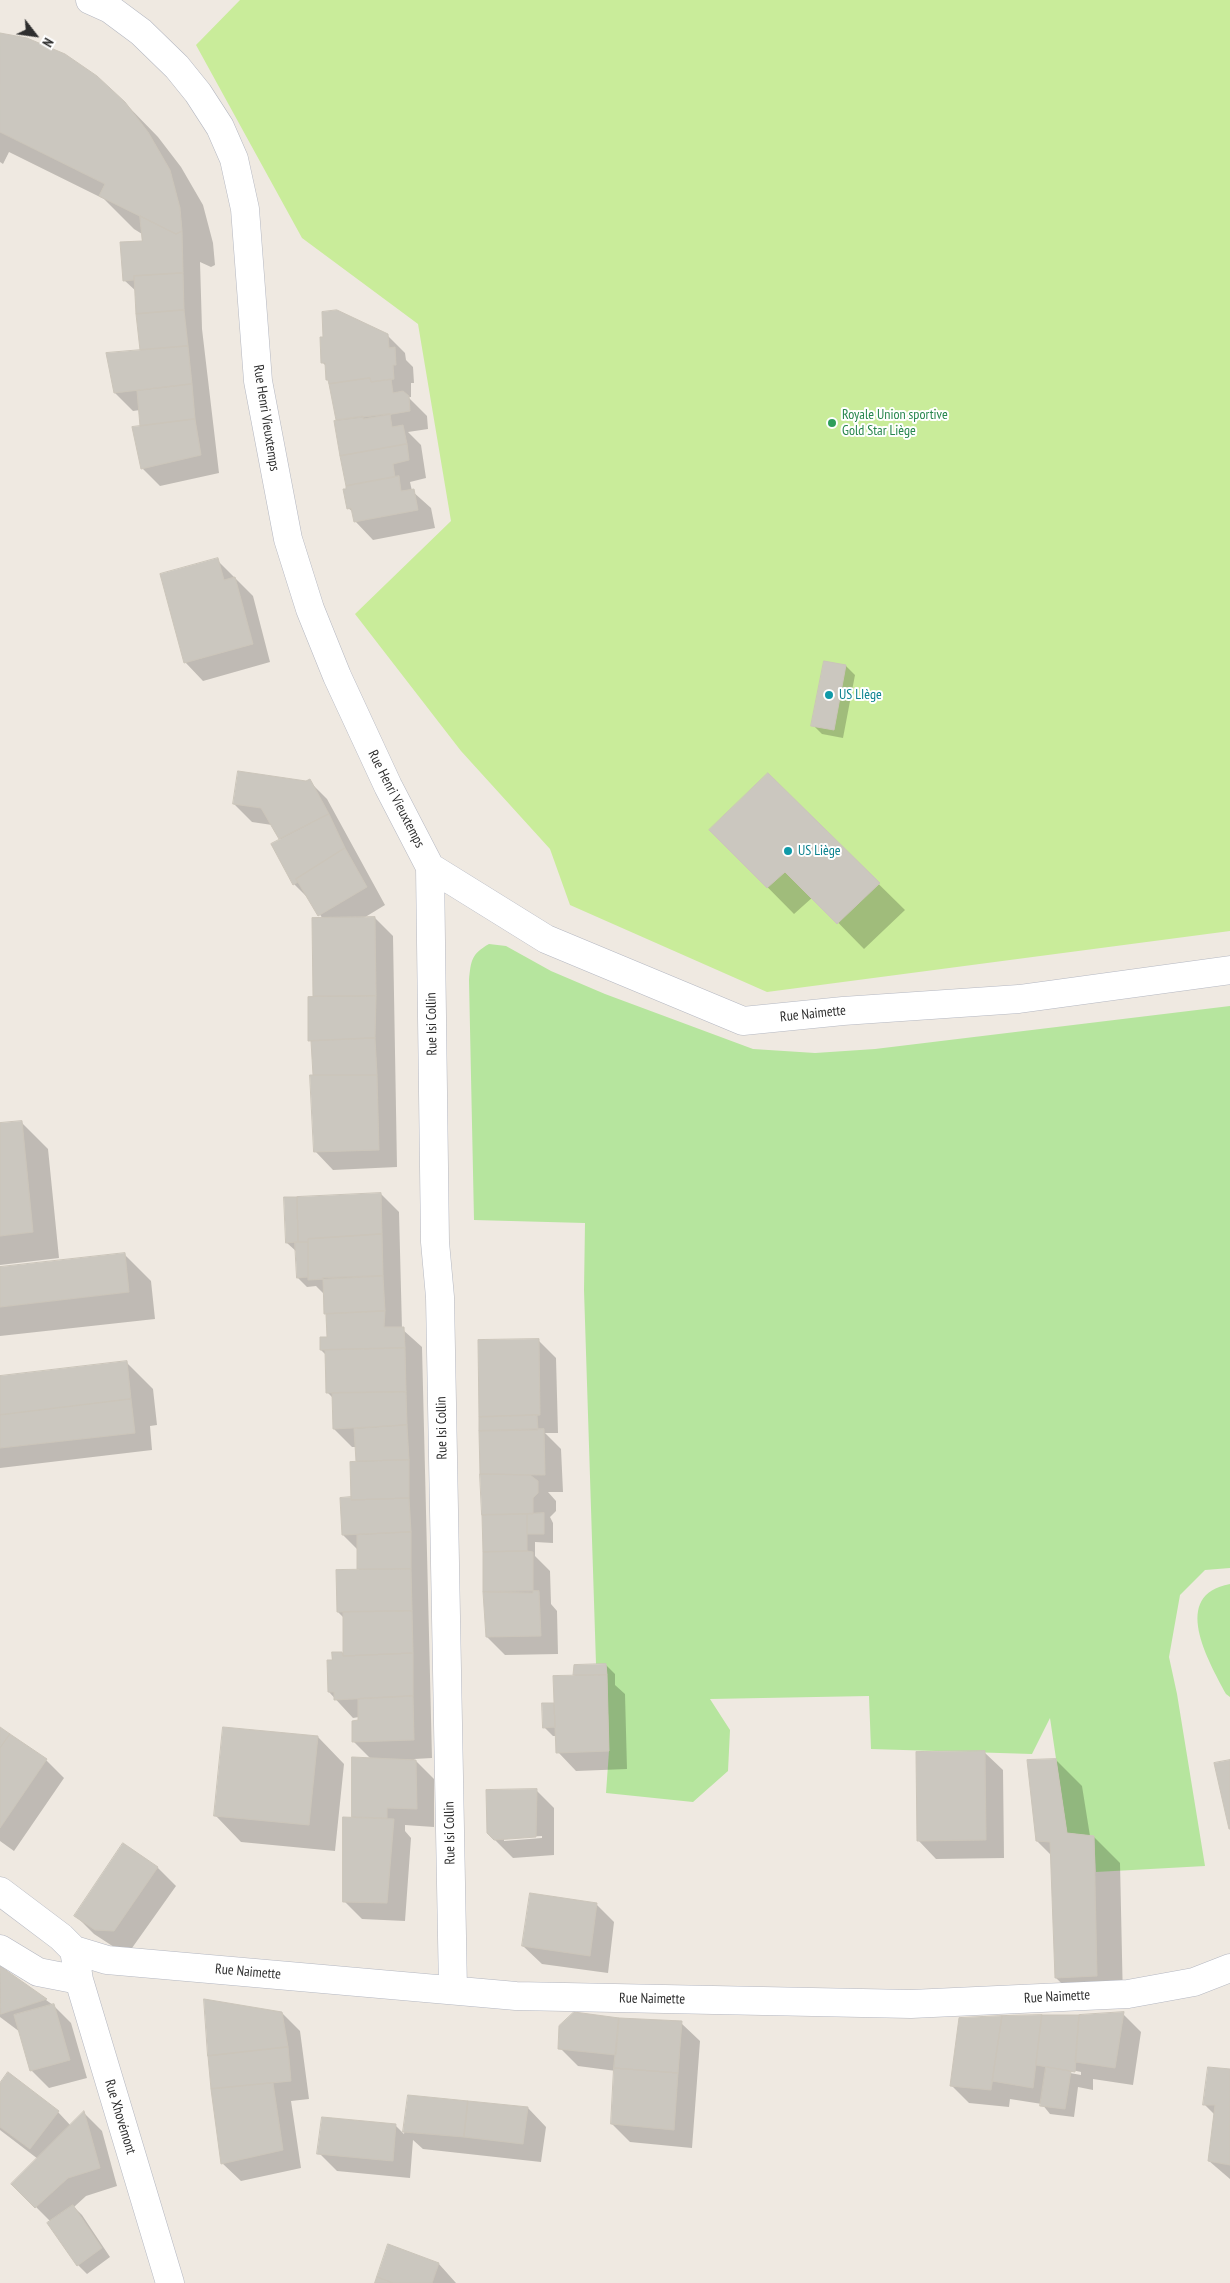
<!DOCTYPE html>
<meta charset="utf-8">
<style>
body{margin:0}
#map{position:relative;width:1230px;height:2283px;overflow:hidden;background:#efe9e1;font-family:"PT Sans Narrow",sans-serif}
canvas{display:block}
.north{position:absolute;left:10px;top:10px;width:50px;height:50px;-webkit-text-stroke:4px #fff;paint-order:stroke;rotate:120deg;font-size:14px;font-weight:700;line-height:20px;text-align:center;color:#2e2e2e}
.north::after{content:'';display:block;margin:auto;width:18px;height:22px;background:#2e2e2e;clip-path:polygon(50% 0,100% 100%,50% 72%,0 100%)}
</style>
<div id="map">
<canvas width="1230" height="2283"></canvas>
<div class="north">N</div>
</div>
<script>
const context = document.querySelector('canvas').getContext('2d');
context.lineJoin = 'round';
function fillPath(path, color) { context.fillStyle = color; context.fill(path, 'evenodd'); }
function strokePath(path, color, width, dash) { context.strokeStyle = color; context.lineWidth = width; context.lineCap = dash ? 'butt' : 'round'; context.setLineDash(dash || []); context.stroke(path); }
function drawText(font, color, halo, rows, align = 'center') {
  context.font = font + ' "PT Sans Narrow",sans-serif'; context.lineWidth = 4; context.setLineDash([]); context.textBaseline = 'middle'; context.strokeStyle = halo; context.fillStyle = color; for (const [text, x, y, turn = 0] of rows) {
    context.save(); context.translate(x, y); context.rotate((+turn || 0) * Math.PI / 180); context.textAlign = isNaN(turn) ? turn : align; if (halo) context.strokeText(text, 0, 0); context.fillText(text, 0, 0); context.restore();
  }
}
const green = new Path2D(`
 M 489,944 L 506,946 L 551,971 L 605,994 L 753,1049 L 815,1053 L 875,1049 L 1230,1006 L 1230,1568 L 1205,1570 L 1180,1595 L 1169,1657 L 1177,1694 L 1205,1866 L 1096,1872 L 1094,1836 L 1067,1833 L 1050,1718 L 1032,1754 L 871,1749 L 869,1696 L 710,1699 L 730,1730 L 728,1771 L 693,1802 L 606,1793 L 609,1751 L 607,1675 L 606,1664 L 596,1664 L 584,1290 L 585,1223 L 474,1220 L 469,980 C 471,961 471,954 489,944 Z
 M 1230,1584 L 1230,1697 L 1226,1694 C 1208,1660 1170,1595 1230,1584 Z`);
const pitch = new Path2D(`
 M 240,0 L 1230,0 L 1230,931 L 767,992 L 570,905 L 550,849 L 461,751 L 355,614 L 451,521 L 418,324 L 302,238 L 196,45 Z`);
const shadow = new Path2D(`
 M 0,34 L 124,102 L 158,137 L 181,167 L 203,205 L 213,243 L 215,265 L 211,267 L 200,262 L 202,329 L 219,473 L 160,486 L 142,468 L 140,410 L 133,411 L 115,393 L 141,351 L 137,292 L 124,280 L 143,242 L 142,234 L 134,229 L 104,199 L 9,152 L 3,164 L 0,162 Z
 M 387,335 L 405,353 L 406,360 L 413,367 L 414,383 L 411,383 L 411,397 L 408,397 L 427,416 L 428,429 L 408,432 L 421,445 L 426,478 L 410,482 L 412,491 L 431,508 L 435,528 L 373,540 L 355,521 L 353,512 L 348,508 L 348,490 L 330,382 L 326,366 L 322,362 Z
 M 217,560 L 253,596 L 270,662 L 203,681 L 185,662 Z
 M 825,662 L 846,666 L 855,675 L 843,738 L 822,734 L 813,725 Z
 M 768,775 L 905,910 L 864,949 L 813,897 L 794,914 L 711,830 Z
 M 309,781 L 327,799 L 385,905 L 362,919 L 375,918 L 393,936 L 397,1167 L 333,1170 L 315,1151 L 314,1076 L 313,1044 L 310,1040 L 314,997 L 313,920 L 323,919 L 309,899 L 294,884 L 273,844 L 281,840 L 272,825 L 252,822 L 234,804 Z
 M 21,1122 L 48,1149 L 59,1258 L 0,1265 L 0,1125 Z
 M 381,1194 L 399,1212 L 402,1329 L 422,1347 L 432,1758 L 414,1759 L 434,1779 L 434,1827 L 405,1825 L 405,1831 L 411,1838 L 405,1921 L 362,1919 L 344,1901 L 353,1819 L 354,1758 L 371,1759 L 354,1742 L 359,1717 L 353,1718 L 329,1692 L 333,1653 L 344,1653 L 344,1618 L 338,1612 L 359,1570 L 358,1550 L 343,1535 L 352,1498 L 357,1462 L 356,1447 L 352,1447 L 334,1429 L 333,1398 L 327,1392 L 327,1356 L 321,1350 L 328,1338 L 325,1295 L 316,1286 L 307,1287 L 298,1278 L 297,1252 L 287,1243 L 286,1199 Z
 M 124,1254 L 151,1281 L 155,1319 L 0,1336 L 0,1268 Z
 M 538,1340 L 556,1358 L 558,1433 L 545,1433 L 561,1449 L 563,1492 L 548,1492 L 556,1501 L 556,1511 L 550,1517 L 553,1523 L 553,1543 L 535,1542 L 535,1556 L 550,1571 L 551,1604 L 557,1611 L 558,1654 L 505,1655 L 487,1637 L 481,1431 Z
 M 126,1362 L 153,1389 L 157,1425 L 150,1426 L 152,1450 L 0,1468 L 0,1378 Z
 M 606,1665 L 615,1674 L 615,1685 L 625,1694 L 627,1769 L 576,1771 L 558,1752 L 557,1736 L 553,1736 L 544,1727 L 543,1705 L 556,1704 L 576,1677 L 574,1675 Z
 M 0,1729 L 46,1760 L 64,1778 L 14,1851 L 0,1841 Z
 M 318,1737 L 344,1764 L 335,1851 L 241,1842 L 215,1815 Z
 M 984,1752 L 1003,1770 L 1004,1858 L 936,1859 L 918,1840 Z
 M 1056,1760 L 1082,1786 L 1090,1836 L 1094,1837 L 1120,1863 L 1123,2002 L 1083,2004 L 1056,1978 L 1051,1855 L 1037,1841 Z
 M 536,1790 L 554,1808 L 554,1855 L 513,1858 L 488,1833 ZM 542,1836 L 542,1838 L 504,1841 L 504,1838 Z
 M 130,1848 L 158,1868 L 176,1886 L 132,1948 L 114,1947 L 94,1934 L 76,1916 Z
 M 596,1904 L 614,1922 L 608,1973 L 542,1964 L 523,1946 Z
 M 0,1967 L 53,2005 L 71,2023 L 87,2078 L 49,2088 L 31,2070 L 20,2032 L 0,2017 Z
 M 205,2000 L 282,2013 L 300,2031 L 309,2099 L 291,2101 L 301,2168 L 241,2181 L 222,2163 L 212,2089 Z
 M 1123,2014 L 1141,2032 L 1133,2085 L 1093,2079 L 1093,2090 L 1078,2087 L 1074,2117 L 1050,2114 L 1042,2104 L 1010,2099 L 1009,2107 L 969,2103 L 951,2085 L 961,2019 ZM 1067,2069 L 1081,2072 L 1081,2075 L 1070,2073 Z
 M 619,2020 L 681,2023 L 700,2041 L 692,2148 L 630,2142 L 612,2124 L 616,2071 L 578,2066 L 560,2048 Z
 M 1230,2071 L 1230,2179 L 1209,2161 L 1215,2115 L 1205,2105 Z
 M 0,2085 L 58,2112 L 71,2126 L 84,2113 L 102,2131 L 117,2186 L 86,2196 L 74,2207 L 82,2215 L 110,2257 L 87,2274 L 78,2265 L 51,2222 L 13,2184 L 38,2159 L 0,2130 Z
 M 409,2096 L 528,2108 L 546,2127 L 541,2162 L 423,2149 L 413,2140 L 410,2178 L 337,2171 L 319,2153 L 395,2125 L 404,2134 Z
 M 389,2245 L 439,2264 L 456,2283 L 375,2283 Z`);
const building = new Path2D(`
 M 0,33 L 27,38 L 65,54 L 97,76 L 125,102 L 148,132 L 170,170 L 180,208 L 182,231 L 176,234 L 99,196 L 105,184 L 0,132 Z
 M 140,216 L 176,234 L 182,231 L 183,273 L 134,276 L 134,280 L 123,281 L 120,242 L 142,241 Z
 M 183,273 L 184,310 L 136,314 L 134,276 Z
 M 184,310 L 188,346 L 140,350 L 136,314 Z
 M 337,310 L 388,334 L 389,348 L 395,347 L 396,365 L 393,365 L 394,379 L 371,382 L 370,378 L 329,384 L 328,380 L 326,380 L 325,363 L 321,363 L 320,337 L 323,337 L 322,312 Z
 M 188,346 L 192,384 L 114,393 L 106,353 Z
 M 370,378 L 371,382 L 391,379 L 393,393 L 403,391 L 409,396 L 410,411 L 363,419 L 363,416 L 336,420 L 329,384 Z
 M 192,384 L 195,419 L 140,426 L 137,391 Z
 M 390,414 L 392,427 L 403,425 L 407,444 L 340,456 L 334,421 Z
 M 195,419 L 201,455 L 141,469 L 132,427 Z
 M 407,444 L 409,460 L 393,464 L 395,477 L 346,486 L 340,456 Z
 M 399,476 L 401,491 L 414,489 L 418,510 L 354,522 L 351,508 L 347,509 L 343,489 L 346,489 L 346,486 Z
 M 218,558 L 224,580 L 235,577 L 253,644 L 184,663 L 160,574 Z
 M 824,661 L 846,665 L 834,730 L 811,726 Z
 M 238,771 L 306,781 L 310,779 L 329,814 L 279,839 L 261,808 L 233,804 Z
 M 768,773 L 880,883 L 837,924 L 785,872 L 767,888 L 709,830 Z
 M 329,814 L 345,848 L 296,879 L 298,882 L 293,885 L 271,844 Z
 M 345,848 L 367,887 L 318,916 L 296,879 Z
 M 375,917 L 376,996 L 313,996 L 312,918 Z
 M 376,996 L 375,1038 L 308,1041 L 308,997 Z
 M 375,1038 L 377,1075 L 313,1075 L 311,1041 Z
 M 310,1075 L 377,1075 L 379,1150 L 314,1152 Z
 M 22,1121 L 33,1232 L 0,1236 L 0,1123 Z
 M 381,1193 L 382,1234 L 308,1239 L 308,1242 L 298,1242 L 297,1197 Z
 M 284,1197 L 297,1197 L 298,1242 L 286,1243 Z
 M 382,1234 L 383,1276 L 308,1280 L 308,1239 Z
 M 295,1242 L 308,1242 L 308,1277 L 297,1278 Z
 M 125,1253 L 129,1292 L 0,1307 L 0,1267 Z
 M 383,1276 L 385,1311 L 324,1314 L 323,1278 Z
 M 385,1311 L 384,1327 L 404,1327 L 405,1348 L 320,1350 L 320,1337 L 327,1337 L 326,1314 Z
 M 539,1339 L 540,1415 L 479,1417 L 478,1340 Z
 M 405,1348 L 406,1392 L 326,1393 L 325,1350 Z
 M 127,1361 L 131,1399 L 0,1415 L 0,1376 Z
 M 406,1392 L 407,1425 L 333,1429 L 332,1393 Z
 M 131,1399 L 135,1433 L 0,1448 L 0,1415 Z
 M 537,1415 L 538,1430 L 479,1431 L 479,1417 Z
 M 407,1425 L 409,1460 L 356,1461 L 354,1429 Z
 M 544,1429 L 545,1475 L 480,1474 L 479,1431 Z
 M 409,1460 L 409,1498 L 351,1500 L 350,1462 Z
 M 480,1474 L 530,1475 L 538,1481 L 538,1493 L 533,1498 L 533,1514 L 482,1515 Z
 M 351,1497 L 351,1500 L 409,1498 L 411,1532 L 342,1535 L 340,1498 Z
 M 544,1513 L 544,1534 L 527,1534 L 527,1514 Z
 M 527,1514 L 527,1551 L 483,1552 L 482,1515 Z
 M 411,1532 L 411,1569 L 357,1569 L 357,1535 Z
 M 527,1551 L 533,1552 L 533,1593 L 483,1592 L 483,1552 Z
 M 411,1569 L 412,1611 L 337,1612 L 336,1570 Z
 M 539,1591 L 541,1636 L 486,1637 L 483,1592 Z
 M 412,1611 L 413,1653 L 343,1656 L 343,1612 Z
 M 332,1652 L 342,1652 L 343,1656 L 413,1653 L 413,1696 L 334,1700 L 334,1692 L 328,1692 L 327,1660 L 332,1660 Z
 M 606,1664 L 607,1675 L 573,1675 L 574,1665 Z
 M 607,1675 L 609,1751 L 556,1753 L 553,1676 Z
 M 413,1696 L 414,1740 L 352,1742 L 352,1721 L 358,1720 L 358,1699 Z
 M 542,1703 L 554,1703 L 555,1727 L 543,1728 Z
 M 0,1727 L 10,1734 L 0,1748 Z
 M 223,1727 L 318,1736 L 309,1825 L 214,1816 Z
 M 10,1734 L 47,1759 L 0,1828 L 0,1748 Z
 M 985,1751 L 986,1840 L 917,1841 L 916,1752 Z
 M 352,1757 L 416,1760 L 417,1809 L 387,1808 L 387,1818 L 352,1817 Z
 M 1056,1759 L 1067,1833 L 1094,1836 L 1097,1976 L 1055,1978 L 1050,1842 L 1036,1841 L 1027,1760 Z
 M 1230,1760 L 1230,1829 L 1229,1829 L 1214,1763 Z
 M 537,1789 L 536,1837 L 494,1840 L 487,1833 L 486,1790 Z
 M 343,1817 L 394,1819 L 387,1903 L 343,1902 Z
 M 123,1843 L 158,1867 L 114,1931 L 95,1930 L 74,1916 Z
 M 530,1893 L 597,1903 L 590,1956 L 522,1946 Z
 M 0,1966 L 47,1999 L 1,2014 Z
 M 204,1999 L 282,2012 L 288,2047 L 208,2056 Z
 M 54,2004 L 70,2060 L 30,2071 L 14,2015 Z
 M 574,2012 L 619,2018 L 616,2055 L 558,2049 L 559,2026 Z
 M 1124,2012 L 1115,2068 L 1075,2062 L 1079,2015 Z
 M 1042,2015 L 1033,2088 L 992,2081 L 1002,2016 Z
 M 1042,2015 L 1079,2015 L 1075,2072 L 1036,2065 Z
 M 1002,2016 L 991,2090 L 950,2086 L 959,2018 Z
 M 619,2018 L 682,2021 L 678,2073 L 614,2068 Z
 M 288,2047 L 291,2081 L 211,2089 L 208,2056 Z
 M 1046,2067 L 1071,2071 L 1065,2109 L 1040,2106 Z
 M 1208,2067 L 1230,2069 L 1230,2165 L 1208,2161 L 1215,2105 L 1203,2105 Z
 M 614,2068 L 678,2073 L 674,2130 L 611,2124 Z
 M 8,2072 L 59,2111 L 30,2149 L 0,2127 L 0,2083 Z
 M 273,2083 L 283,2150 L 221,2164 L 211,2089 Z
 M 408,2095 L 468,2101 L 464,2137 L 403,2132 Z
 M 468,2101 L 528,2107 L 523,2144 L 464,2137 Z
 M 84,2111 L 100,2168 L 68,2178 L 35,2208 L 11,2184 Z
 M 322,2117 L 396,2124 L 393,2161 L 317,2154 Z
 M 73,2205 L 102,2248 L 77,2266 L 47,2223 Z
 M 388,2244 L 439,2263 L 432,2283 L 393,2283 L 377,2277 Z
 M 377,2277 L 393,2283 L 375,2283 Z`);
const street = new Path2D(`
 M 90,0 L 110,9 L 141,32 L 177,67 L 198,93 L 220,127 L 234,159 L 245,209 L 258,381 L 288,539 L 310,609 L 337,676 L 388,786 L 430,867 L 435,1242 L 440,1297 L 453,1990
 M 430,867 L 546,939 L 743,1021 L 843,1011 L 1019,999 L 1230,970
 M 0,1891 L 61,1937 L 74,1950
 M 0,1949 L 38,1972 L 79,1980
 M 74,1950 L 107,1960 L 516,1996 L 911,2004 L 1128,1994 L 1194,1982 L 1230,1968
 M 74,1950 L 79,1980 L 170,2283`);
const markers = [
 [832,423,5,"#2e9e5b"],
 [829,695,5,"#0f9aa8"],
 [788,851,5,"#0f9aa8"]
];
const leisureNames = [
 ["Royale Union sportive",842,415],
 ["Gold Star Liège",842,431]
];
const streetNames = [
 ["Rue Henri Vieuxtemps",266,418,81],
 ["Rue Henri Vieuxtemps",396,799,63],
 ["Rue Naimette",813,1014,-6],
 ["Rue Isi Collin",432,1024,-91],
 ["Rue Isi Collin",442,1428,-91],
 ["Rue Isi Collin",450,1833,-91],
 ["Rue Naimette",248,1972,5],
 ["Rue Naimette",1057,1997,-3],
 ["Rue Naimette",652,1999,1],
 ["Rue Xhovémont",120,2117,73]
];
const cultureNames = [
 ["US LIège",839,695],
 ["US Liège",798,851]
];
fillPath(green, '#b6e59e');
fillPath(pitch, '#c9ec9a');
fillPath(shadow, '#0003');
fillPath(building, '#cbc7bf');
strokePath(building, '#cbc5ba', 1);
strokePath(street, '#b4b7c1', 29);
strokePath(street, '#fff', 28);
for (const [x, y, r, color] of markers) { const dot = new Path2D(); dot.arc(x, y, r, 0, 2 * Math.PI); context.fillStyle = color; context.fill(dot); strokePath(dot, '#fff', 2); }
drawText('14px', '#27864d', '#fff', leisureNames, 'left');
drawText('14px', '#2e2e2e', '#fff', streetNames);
drawText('14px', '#0d838f', '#fff', cultureNames, 'left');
</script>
